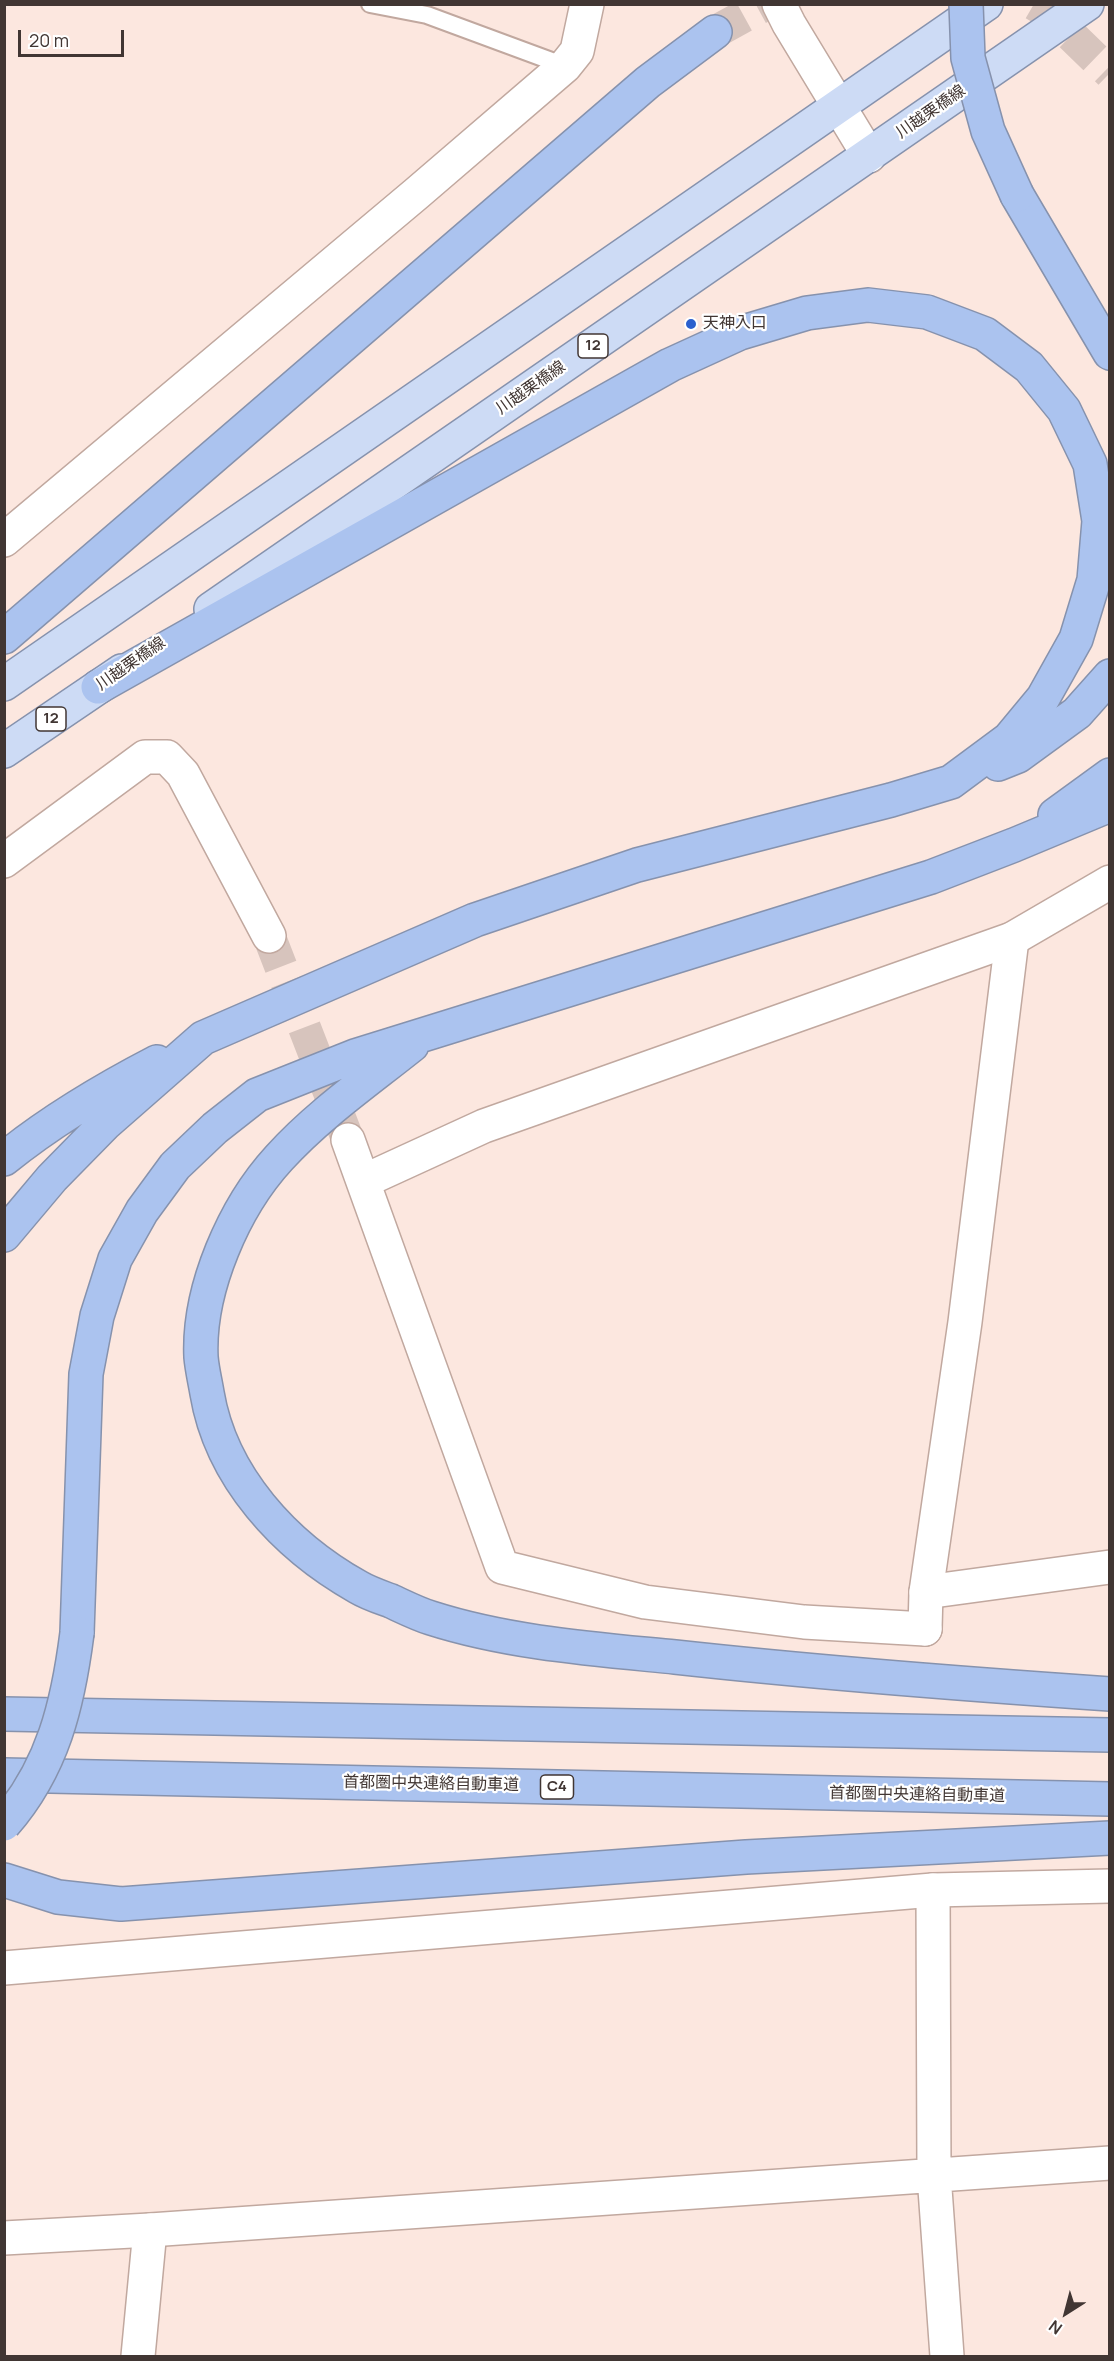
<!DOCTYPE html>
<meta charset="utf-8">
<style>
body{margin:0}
#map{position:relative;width:1114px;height:2361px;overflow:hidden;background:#fce7df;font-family:Manrope,sans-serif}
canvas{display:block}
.frame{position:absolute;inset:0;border:6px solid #413633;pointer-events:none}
.north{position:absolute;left:1036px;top:2283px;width:60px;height:60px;-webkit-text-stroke:4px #fff;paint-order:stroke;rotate:216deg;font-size:16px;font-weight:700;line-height:24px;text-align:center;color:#413633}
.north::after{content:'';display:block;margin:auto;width:21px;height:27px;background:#413633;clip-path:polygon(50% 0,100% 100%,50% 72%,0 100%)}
.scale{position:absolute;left:18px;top:30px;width:106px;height:27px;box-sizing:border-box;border:3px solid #413633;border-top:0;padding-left:8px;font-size:18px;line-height:21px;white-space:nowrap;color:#413633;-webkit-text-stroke:4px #fff;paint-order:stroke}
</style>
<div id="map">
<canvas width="1114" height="2361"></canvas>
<div class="frame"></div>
<div class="north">N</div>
<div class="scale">20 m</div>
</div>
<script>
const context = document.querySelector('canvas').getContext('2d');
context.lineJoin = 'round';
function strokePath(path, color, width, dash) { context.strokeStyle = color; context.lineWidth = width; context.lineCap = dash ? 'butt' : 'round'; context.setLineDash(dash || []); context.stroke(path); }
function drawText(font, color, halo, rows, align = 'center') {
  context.font = font + ' Manrope,"Noto Sans JP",sans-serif'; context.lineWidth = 4.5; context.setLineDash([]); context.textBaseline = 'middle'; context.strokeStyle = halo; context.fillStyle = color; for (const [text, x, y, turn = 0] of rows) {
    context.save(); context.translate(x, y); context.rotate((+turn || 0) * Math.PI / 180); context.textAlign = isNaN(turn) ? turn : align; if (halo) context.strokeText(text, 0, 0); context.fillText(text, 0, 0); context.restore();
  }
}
const minorTunnel = new Path2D(`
 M 269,936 L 348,1140`);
const motorwayTunnel = new Path2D(`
 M 1034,4 L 1046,11 L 1110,73
 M 715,32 L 766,4`);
const service = new Path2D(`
 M 370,4 L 427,15 L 565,66`);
const minor = new Path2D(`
 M 4,540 L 416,194 L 565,66 L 577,51 L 587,4
 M 4,861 L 145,757 L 167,757 L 183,774 L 269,936
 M 348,1140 L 502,1567 L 645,1602 L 804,1622 L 925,1629
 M 364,1181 L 484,1126 L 1012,939 L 1110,882
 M 926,1592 L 1110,1567
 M 4,1968 L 933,1890 L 1110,1886
 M 138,2356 L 150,2230`);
const tertiary = new Path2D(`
 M 779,4 L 789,24 L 869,156
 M 925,1629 L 926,1592 L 965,1322 L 1012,939
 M 933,1890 L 934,2175 L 947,2356
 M 4,2238 L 150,2230 L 1110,2163`);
const primary = new Path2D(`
 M 211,609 L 1087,4
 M 4,684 L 986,4
 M 4,751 L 122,671`);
const motorway = new Path2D(`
 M 1017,195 L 1110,353
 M 4,637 L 648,82 L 715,32
 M 998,764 L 1018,756 L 1077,713 L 1110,676
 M 1055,815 L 1110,775
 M 412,1045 C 367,1081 318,1115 279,1158 C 234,1207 198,1289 201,1357 C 202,1369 205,1381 207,1393 C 221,1477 285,1546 358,1587 C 368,1593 380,1597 391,1601 C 404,1607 418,1614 431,1618 C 509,1643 594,1649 675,1657 C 820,1673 964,1684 1110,1694
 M 4,1159 C 52,1120 103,1090 157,1062
 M 4,1235 L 52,1178 L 106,1123 L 203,1038 L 475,920 L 637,865 L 891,800 L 951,782 L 1009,739 L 1043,698 L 1076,639 L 1094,580 L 1099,521 L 1090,464 L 1064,410 L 1029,367 L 985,334 L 927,312 L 868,305 L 807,313 L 740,333 L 670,365 L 98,687
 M 77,1633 L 86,1374 L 97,1316 L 115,1259 L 142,1211 L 175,1166 L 215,1128 L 257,1095 L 355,1056 L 931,877 L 1014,845 L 1110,805
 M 4,1714 L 1110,1735
 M 4,1775 L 1110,1799
 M 4,1880 L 58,1897 L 121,1904 L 746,1857 L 1110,1838`);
const motorwayBridge = new Path2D(`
 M 966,4 L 968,58 L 988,131 L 1017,195
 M 4,1824 C 53,1768 68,1704 77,1633`);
const markers = [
 [691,324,6,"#2b60ce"]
];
const shields = [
 [593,346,30],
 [51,719,30],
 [557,1787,33]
];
const shieldNames = [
 ["12",593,346],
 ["12",51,719],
 ["C4",557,1787]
];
const streetNames = [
 ["川越栗橋線",931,112,-35],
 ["川越栗橋線",531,388,-35],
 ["川越栗橋線",131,664,-35],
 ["首都圏中央連絡自動車道",431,1784,1],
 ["首都圏中央連絡自動車道",917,1795,1]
];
const poiNames = [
 ["天神入口",703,324]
];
strokePath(minorTunnel, '#d7c4bd', 33, [33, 16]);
strokePath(motorwayTunnel, '#d7c4bd', 33, [33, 16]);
strokePath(service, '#c1a89f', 20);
strokePath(minor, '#c1a89f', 36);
strokePath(tertiary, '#c1a89f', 36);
strokePath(primary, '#8692ad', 36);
strokePath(motorway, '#8692ad', 36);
strokePath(service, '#fff', 16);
strokePath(minor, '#fff', 33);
strokePath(tertiary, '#fff', 33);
strokePath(primary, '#cddbf5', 33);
strokePath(motorway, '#abc3ef', 33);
strokePath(motorwayBridge, '#8692ad', 36, []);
strokePath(motorwayBridge, '#abc3ef', 33);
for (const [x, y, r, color] of markers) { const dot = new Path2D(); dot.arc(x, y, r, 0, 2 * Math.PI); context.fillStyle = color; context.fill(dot); strokePath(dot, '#fff', 2); }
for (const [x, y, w] of shields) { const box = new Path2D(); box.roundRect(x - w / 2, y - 12, w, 24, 4.5); context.fillStyle = '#fff'; context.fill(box); strokePath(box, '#413633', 1.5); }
drawText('bold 15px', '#413633', null, shieldNames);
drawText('16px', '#413633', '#fff', streetNames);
drawText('16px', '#413633', '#fff', poiNames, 'left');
</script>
